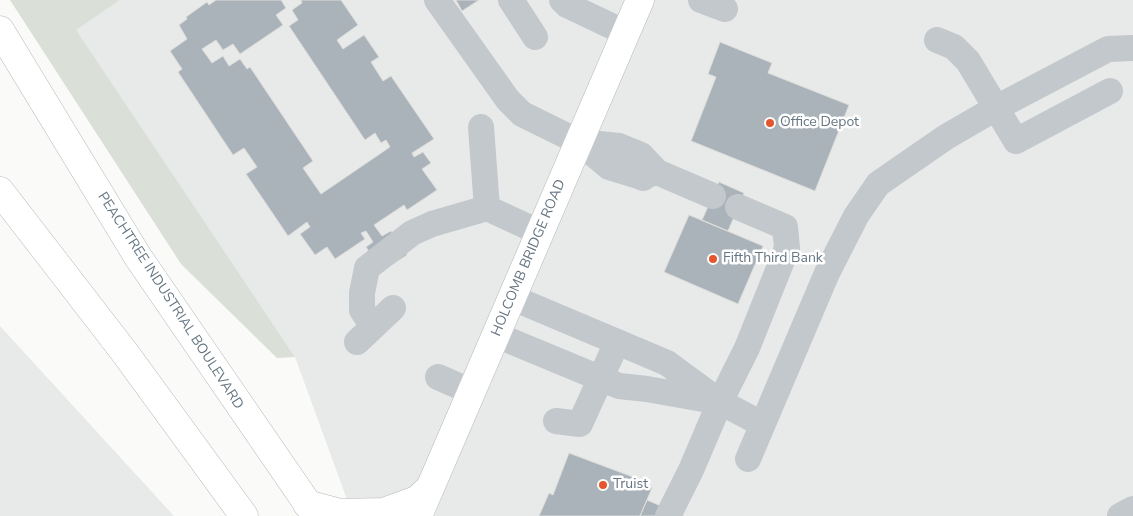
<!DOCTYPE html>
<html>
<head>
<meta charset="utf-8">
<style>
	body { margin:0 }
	canvas { display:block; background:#fafaf8 }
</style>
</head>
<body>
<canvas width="1133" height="516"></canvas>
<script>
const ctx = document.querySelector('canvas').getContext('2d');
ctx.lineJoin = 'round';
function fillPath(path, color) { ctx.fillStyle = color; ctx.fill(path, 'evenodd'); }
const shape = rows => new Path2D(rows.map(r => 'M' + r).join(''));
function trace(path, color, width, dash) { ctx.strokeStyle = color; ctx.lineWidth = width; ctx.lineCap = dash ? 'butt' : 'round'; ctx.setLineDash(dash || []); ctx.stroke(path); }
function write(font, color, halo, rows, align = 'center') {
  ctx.font = font + ' "Nunito Sans",sans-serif'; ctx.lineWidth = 5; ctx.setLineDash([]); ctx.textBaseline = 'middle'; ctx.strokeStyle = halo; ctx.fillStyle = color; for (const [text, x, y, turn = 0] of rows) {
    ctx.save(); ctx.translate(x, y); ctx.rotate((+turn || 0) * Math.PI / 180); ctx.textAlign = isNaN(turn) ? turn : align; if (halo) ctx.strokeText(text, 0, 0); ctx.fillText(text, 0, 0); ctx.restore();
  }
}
fillPath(shape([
	[120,0,1133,0,1133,516,353,516,295,357,75,30],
	[0,326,174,516,0,516]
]), '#e8e9e9');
fillPath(shape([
	[10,0,120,0,76,30,295,357,277,358,181,264]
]), '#dadfd7');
const building = shape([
	[216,0,281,0,286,8,276,15,283,25,240,54,233,44,223,50,216,40,202,49,212,63,223,56,229,66,240,59,247,69,250,67,313,161,303,168,321,194,390,147,386,140,381,143,375,133,365,140,289,26,298,20,292,10,302,3,301,0,341,0,358,25,337,40,343,49,364,35,379,57,371,62,383,81,391,76,434,139,412,153,414,157,423,152,431,163,422,169,437,190,407,210,404,205,374,225,382,236,391,231,407,255,382,271,366,247,373,242,366,231,361,233,365,239,335,259,327,247,315,255,300,234,310,227,307,222,288,236,246,174,257,167,244,148,233,155,178,72,182,69,170,51,187,39,179,25,187,19,186,17,207,2,209,5,216,0],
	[456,0,479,0,462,11,456,0],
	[720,42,772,63,768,73,849,105,815,191,691,141,716,77,708,74,720,42],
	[719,182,744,193,728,231,702,220,719,182],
	[689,215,763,246,738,304,664,272,689,215],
	[569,453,649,483,648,486,652,488,640,516,539,516,549,493,553,495,569,453],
	[647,500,684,516,640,516,647,500]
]);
fillPath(building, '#aab3b9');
trace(building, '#dcdcda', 1);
const major = shape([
	[418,516,640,0]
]);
const highway = shape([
	[0,30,138,257,316,516],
	[0,191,125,353,244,516],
	[307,504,340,513,384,512,417,500,430,488]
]);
trace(major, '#b5babe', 29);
trace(highway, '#b4b9bd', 29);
trace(shape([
	[437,0,508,100,522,114,579,142,609,167,642,177],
	[511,0,535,37],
	[562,0,567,5,626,33],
	[701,0,725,9],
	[937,40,954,47,968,61,1016,141,1110,91],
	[481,127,487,208,541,233],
	[579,142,619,146,641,155,657,172,642,177,643,178],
	[657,172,713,196],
	[513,298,667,363,720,402,762,424],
	[373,327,362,310,362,293,367,268,412,233,432,224,487,208],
	[496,335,619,386,647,389,714,401],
	[357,342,393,308],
	[438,377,472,392],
	[556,421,580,424,617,342],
	[748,459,827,273,856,216,878,184,946,137,996,108,1108,49,1133,48],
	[668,516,691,470,720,402,747,348,787,248,785,227,738,207],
	[1120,516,1133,509]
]), '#c3c8cc', 26);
trace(major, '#fff', 28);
trace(highway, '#fff', 28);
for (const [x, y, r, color] of [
	[770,123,5,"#e4572e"],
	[713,259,5,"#e4572e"],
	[603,485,5,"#e4572e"]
]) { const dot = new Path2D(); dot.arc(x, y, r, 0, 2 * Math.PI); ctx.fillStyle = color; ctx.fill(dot); trace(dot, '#fff', 2); }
write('14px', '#657683', '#fff', [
	["Office Depot",780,123],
	["Fifth Third Bank",723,259],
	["Truist",613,485]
], 'left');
write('14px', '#657683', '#fff', [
	["HOLCOMB BRIDGE ROAD",529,258,-67],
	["PEACHTREE INDUSTRIAL BOULEVARD",170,301,57]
]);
</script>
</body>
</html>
